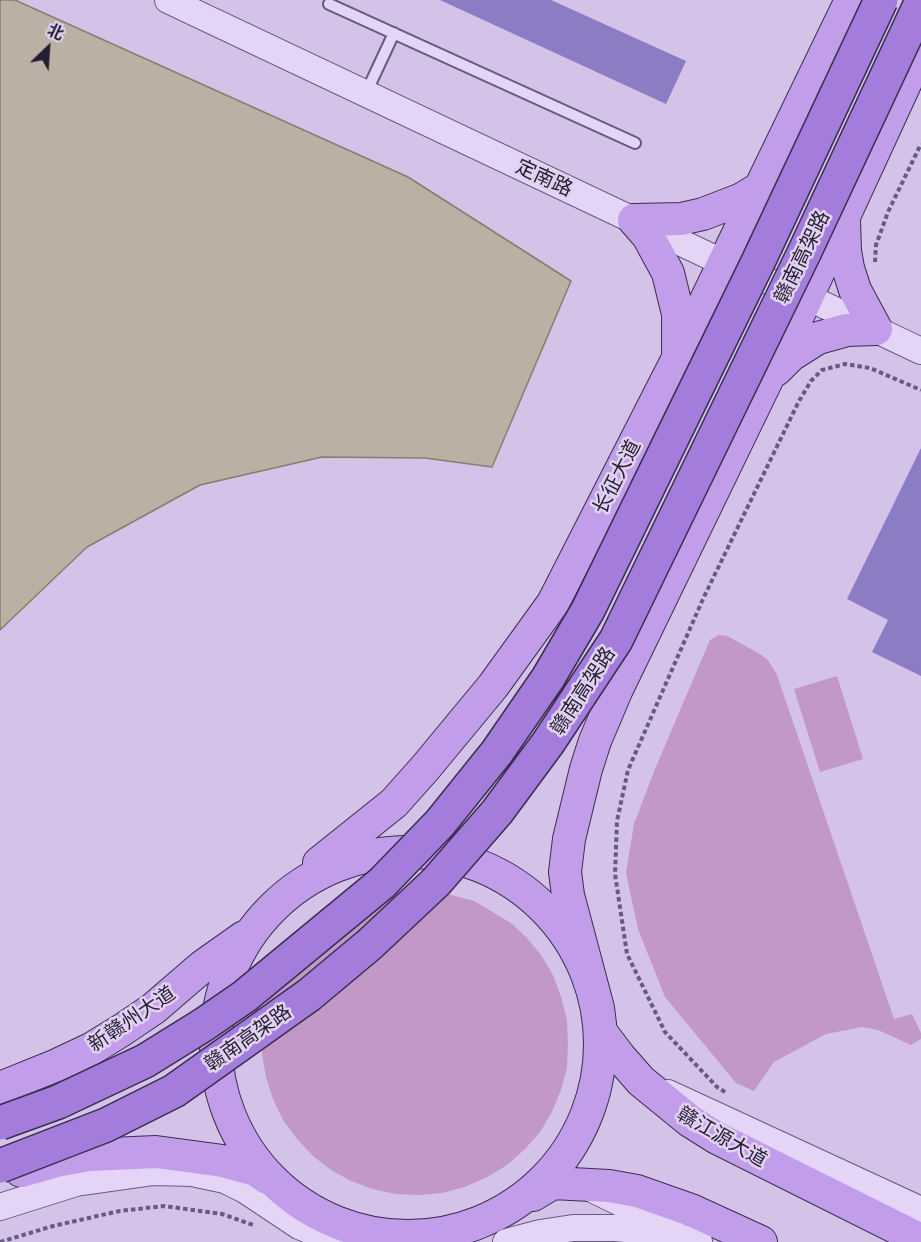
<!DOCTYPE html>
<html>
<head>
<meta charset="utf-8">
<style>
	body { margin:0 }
	#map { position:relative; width:921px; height:1242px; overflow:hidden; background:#d5c2e9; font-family:"Playfair Display","Noto Sans SC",serif }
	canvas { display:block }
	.north { position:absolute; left:18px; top:18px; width:60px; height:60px; -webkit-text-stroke:4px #e1d1f1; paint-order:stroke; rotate:25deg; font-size:16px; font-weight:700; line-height:24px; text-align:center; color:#241e32 }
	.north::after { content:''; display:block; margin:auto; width:21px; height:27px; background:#241e32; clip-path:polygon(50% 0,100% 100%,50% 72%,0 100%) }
</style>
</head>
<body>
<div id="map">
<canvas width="921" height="1242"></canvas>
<div class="north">北</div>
</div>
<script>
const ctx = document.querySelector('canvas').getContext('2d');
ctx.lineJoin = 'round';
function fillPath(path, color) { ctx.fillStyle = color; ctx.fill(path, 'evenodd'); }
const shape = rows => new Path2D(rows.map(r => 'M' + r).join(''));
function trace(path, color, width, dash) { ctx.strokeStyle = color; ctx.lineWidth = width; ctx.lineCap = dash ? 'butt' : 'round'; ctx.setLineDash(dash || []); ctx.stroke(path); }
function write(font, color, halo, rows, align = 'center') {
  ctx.font = font + ' "Playfair Display","Noto Sans SC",serif'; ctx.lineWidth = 5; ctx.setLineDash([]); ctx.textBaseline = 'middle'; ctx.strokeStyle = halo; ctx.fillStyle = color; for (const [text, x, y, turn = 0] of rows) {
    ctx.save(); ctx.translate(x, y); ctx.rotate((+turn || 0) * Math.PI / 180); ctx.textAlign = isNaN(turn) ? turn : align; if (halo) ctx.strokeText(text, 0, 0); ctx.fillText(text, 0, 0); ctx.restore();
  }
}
fillPath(shape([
	[719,635,727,636,760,654,768,660,777,675,894,1019,912,1014,921,1033,921,1039,911,1045,878,1030,862,1027,826,1034,774,1062,754,1091,736,1083,665,997,638,929,626,873,634,824,655,769,710,640],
	[837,676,863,759,820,772,794,689],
	[410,889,432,890,474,901,511,923,527,938,541,955,553,975,561,997,567,1020,568,1044,567,1067,561,1090,552,1112,540,1132,525,1149,507,1165,487,1177,465,1187,442,1193,419,1195,396,1194,373,1189,351,1181,331,1170,313,1156,297,1139,283,1120,273,1099,266,1077,262,1054,262,1031,265,1008,272,986,388,892]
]), '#c198c6');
const water = shape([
	[0,0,15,0,408,177,571,281,492,467,425,458,322,457,200,485,87,547,0,630,0,0]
]);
fillPath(water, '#bcb0a4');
trace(water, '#897c6c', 1.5);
fillPath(shape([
	[440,0,551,0,686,61,666,104],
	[921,448,921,676,872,652,888,620,847,599]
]), '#8b7cc3');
const service = shape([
	[329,4,635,143],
	[366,93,394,33]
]);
const minor = shape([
	[441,1234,446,1242]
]);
const tertiary = shape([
	[168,0,724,263,807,297,921,351],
	[668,1093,921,1210],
	[594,1190,672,1228],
	[0,1207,76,1183,154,1172,192,1173,225,1180,245,1190,299,1226,336,1242],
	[506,1242,540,1233,573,1228,616,1228,653,1232,699,1241]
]);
const primary = shape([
	[921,49,807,297,617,689,595,741,586,769,569,839,565,872,568,895,598,1008,601,1032,620,1057,641,1081,690,1121,717,1138,921,1240],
	[634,220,648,236,668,273,678,314,678,352],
	[634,220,681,219,703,214,742,199,760,188],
	[844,220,845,251,848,268,855,290,876,329],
	[776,370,791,355,818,338,847,330,876,329],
	'216 1044a192 192 0 1 1 384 0a192 192 0 1 1-384 0Z',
	[319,863,394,803,426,767,493,686,553,603,678,358,851,0],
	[0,1088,57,1065,91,1049,122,1030,153,1009,203,966,244,937],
	[21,1171,56,1161,89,1155,156,1152,223,1161,256,1170,267,1178],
	[533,1195,553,1183,609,1186,637,1191,691,1210,761,1242]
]);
trace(service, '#685b81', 14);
trace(minor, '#685b81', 22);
trace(tertiary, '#685b81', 28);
trace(primary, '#382f4f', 34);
trace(shape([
	[875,262,876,245,888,212,921,144],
	[725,1092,717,1087,665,1032,627,954,615,874,617,821,628,770,703,599,799,401,811,381,822,370,845,364,870,368,921,390],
	[0,1242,53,1226,120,1211,164,1206,222,1214,253,1225]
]), '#685b81', 4, [4.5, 3]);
trace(service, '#e4d4f5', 10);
trace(minor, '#e4d4f5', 20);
trace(tertiary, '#e4d4f5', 26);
trace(primary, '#c29de9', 32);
const trunkBridge = shape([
	[0,1123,58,1102,145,1061,203,1025,245,996,382,883,440,823,497,752,548,678,588,610,758,262,881,0],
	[0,1166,106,1125,174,1091,243,1042,309,995,370,944,436,882,497,812,548,743,616,640,805,251,921,3]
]);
trace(trunkBridge, '#382f4f', 36, []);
trace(trunkBridge, '#a37cdc', 33);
write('20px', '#241e32', '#e1d1f1', [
	["定南路",544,178,25],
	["赣南高架路",802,257,-64],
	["长征大道",617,477,-63],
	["赣南高架路",583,691,-57],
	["新赣州大道",132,1019,-34],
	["赣南高架路",248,1038,-35],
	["赣江源大道",722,1137,30]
]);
</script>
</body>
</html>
